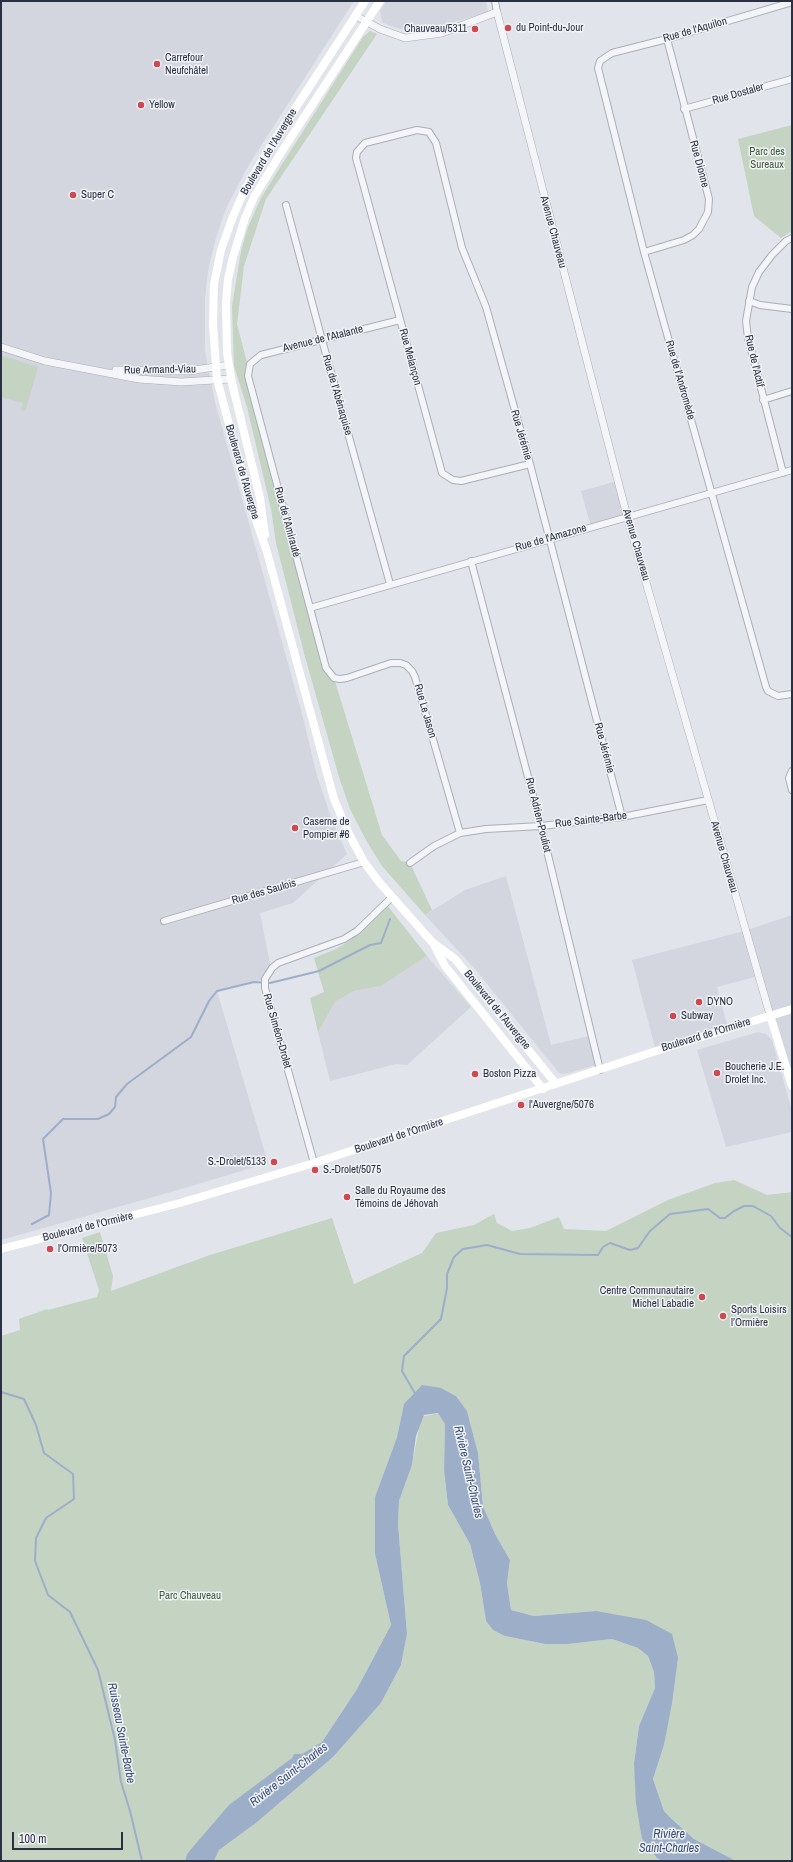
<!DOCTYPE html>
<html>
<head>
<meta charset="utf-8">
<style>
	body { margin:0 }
	#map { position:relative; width:793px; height:1862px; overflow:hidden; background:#e1e4ea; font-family:"Archivo Narrow",sans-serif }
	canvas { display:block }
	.frame { position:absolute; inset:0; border:2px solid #2a3041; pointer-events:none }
	.scale { position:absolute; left:12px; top:1832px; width:111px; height:18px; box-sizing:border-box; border:2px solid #2a3041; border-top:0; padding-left:5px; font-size:12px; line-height:14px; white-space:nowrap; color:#2a3041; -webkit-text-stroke:3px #f1f3f7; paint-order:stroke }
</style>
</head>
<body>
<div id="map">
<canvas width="793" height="1862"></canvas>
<div class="frame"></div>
<div class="scale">100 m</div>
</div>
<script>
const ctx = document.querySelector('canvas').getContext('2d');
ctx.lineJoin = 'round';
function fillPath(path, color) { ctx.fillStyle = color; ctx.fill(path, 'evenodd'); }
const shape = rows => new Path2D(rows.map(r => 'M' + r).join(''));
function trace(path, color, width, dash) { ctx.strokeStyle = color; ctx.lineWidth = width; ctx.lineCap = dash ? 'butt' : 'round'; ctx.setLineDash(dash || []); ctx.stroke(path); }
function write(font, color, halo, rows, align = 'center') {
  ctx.font = font + ' "Archivo Narrow",sans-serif'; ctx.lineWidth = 3; ctx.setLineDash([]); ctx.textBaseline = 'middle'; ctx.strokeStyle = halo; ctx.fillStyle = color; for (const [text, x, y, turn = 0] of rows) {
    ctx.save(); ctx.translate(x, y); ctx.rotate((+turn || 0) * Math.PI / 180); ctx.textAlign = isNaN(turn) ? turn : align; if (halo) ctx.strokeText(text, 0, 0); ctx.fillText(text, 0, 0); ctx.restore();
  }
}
fillPath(shape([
	[1,1,354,1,250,163,226,208,215,241,208,271,205,299,205,351,215,402,301,710,317,776,332,820,347,854,293,903,260,913,270,964,265,979,217,991,268,1163,171,1192,1,1240],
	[386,1,486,1,488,12,434,28,412,31,396,28,382,22,380,11],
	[618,481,627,516,591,527,581,491],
	[506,876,551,1045,589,1036,596,1065,565,1074,559,1073,475,969,425,915,465,890],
	[792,915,792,1086,758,976,717,987,728,1028,656,1051,632,960,744,931],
	[427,956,471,1007,407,1065,396,1064,330,1081,318,1032,335,1002,354,991,381,986],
	[758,1032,766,1034,772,1040,792,1111,792,1132,726,1147,697,1050]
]), '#d3d6de');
fillPath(shape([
	[370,31,377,34,266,199,244,266,237,324,326,668,334,678,382,835,401,861,410,863,432,910,425,915,382,866,366,840,350,809,339,777,304,653,276,543,271,509,247,407,234,366,232,306,241,251,248,227,261,198,279,169,363,37],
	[792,125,792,231,781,238,754,216,738,139],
	[1,355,38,367,26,409,24,411,21,410,23,403,1,397],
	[387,905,427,956,381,986,354,991,335,1002,318,1032,310,998,324,992,314,958,336,949,349,941,363,929],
	[734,1180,767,1195,792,1192,792,1861,736,1861,694,1839,664,1811,653,1779,664,1745,678,1658,596,1611,534,1616,511,1610,507,1583,510,1560,495,1534,483,1506,478,1453,467,1411,456,1396,441,1388,404,1404,397,1437,375,1497,375,1554,391,1625,357,1689,322,1742,302,1754,294,1754,292,1758,187,1854,185,1861,1,1861,1,1336,20,1330,19,1319,47,1309,48,1310,97,1297,99,1290,82,1238,100,1232,113,1276,111,1291,210,1255,332,1218,354,1284,422,1253,436,1233,474,1225,494,1214,497,1223,512,1231,530,1228,559,1217,564,1229,606,1231,668,1200,715,1183],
	[439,1413,445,1424,444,1470,448,1505,470,1544,480,1583,486,1621,493,1630,505,1636,545,1644,568,1644,612,1639,638,1648,648,1656,654,1672,655,1688,639,1726,634,1763,642,1839,657,1858,662,1861,214,1861,219,1850,256,1823,333,1757,381,1703,401,1665,407,1634,398,1524,399,1501,412,1465,421,1417]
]), '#c5d3c2');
fillPath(shape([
	[422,1385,441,1388,456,1396,467,1411,478,1453,483,1506,495,1534,510,1560,507,1583,511,1610,534,1616,596,1611,646,1620,672,1634,678,1658,672,1703,664,1745,653,1779,664,1811,673,1820,694,1839,736,1861,662,1861,657,1858,642,1839,636,1804,634,1763,639,1726,655,1688,654,1672,648,1656,638,1648,612,1639,568,1644,545,1644,505,1636,493,1630,486,1621,480,1583,470,1544,448,1505,444,1470,445,1424,438,1413,424,1415,416,1436,412,1465,399,1501,398,1524,407,1634,401,1665,381,1703,333,1757,256,1823,219,1850,214,1861,185,1861,187,1854,229,1805,292,1758,294,1754,302,1754,322,1742,357,1689,391,1625,375,1554,375,1497,397,1437,404,1404]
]), '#9daec9');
trace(shape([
	[32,1224,49,1215,51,1193,43,1139,63,1119,98,1119,109,1114,115,1107,116,1097,127,1084,191,1037,209,1001,217,991,254,982,270,983,319,971,370,945,381,943,390,919],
	[1,1392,24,1399,36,1425,44,1453,73,1474,74,1499,46,1518,36,1538,35,1561,48,1595,70,1612,98,1670,115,1740,121,1782,130,1811,142,1861],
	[416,1395,402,1371,404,1356,441,1319,447,1288,447,1274,454,1257,463,1249,487,1245,520,1254,598,1255,603,1247,610,1243,630,1250,638,1248,650,1231,670,1214,708,1209,720,1218,725,1218,734,1211,744,1206,753,1206,771,1216,780,1228,792,1237]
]), '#9daec9', 2);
const minor = shape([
	[495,1,497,12],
	[792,2,667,39,612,53,600,61,598,68,644,252,766,687,768,691,778,696,792,694],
	[684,109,792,79],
	[286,205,322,340,390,584],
	[644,252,684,240,693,235,699,229,708,212,709,199,667,39],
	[749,301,760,305,792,309],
	[400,320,261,355,250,364,248,376,326,668,334,678,340,679,347,678,391,663,400,663,406,665,412,671,415,677,460,833],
	[763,400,792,391],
	[530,464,461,481,453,480,442,473,356,158,357,152,365,143,417,130,429,132,436,143,462,248,486,307,530,464,622,817],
	[783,473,748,338,746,321,752,287,759,272,772,255,786,241,792,238],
	[471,561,541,826,600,1070],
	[310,608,792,470],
	[792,771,789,778,792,790],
	[410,863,434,846,460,833,486,829,541,826,622,817,708,800],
	[164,921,364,862],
	[314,1163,265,988,265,979,272,968,278,963,344,939,357,931,392,897]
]);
const tertiary = shape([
	[356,16,380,29,405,38,442,33,497,12,627,516,770,1015],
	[1,347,45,361,139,379,181,382,231,379],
	[116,370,187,371,229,365]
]);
trace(minor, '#aaaeb7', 8);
trace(tertiary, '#aaaeb7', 8);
trace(minor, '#f4f5f8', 6);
trace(tertiary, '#f4f5f8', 7);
trace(shape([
	[365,1,269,149,244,191,232,219,221,250,214,284,213,325,217,379,249,500,267,552,334,799,349,834,364,862,379,882,432,942,455,959,556,1084],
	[265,535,260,498,232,383,227,353,226,302,228,279,233,257,245,218,254,197,282,151,380,1],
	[434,945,445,966,543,1089],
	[770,1015,792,1086],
	[1,1249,180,1203,314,1163,656,1051,792,1009]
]), '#fff', 8);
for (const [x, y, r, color] of [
	[508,28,4,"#cc4950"],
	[475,29,4,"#cc4950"],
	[157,64,4,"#cc4950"],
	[141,105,4,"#cc4950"],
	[73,195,4,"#cc4950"],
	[295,828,4,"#cc4950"],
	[699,1002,4,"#cc4950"],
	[673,1016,4,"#cc4950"],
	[717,1073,4,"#cc4950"],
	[475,1074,4,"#cc4950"],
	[521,1105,4,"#cc4950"],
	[274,1162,4,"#cc4950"],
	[315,1170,4,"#cc4950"],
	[347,1197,4,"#cc4950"],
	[50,1249,4,"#cc4950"],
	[702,1297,4,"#cc4950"],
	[723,1316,4,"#cc4950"]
]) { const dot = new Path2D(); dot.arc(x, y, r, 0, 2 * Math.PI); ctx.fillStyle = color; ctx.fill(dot); trace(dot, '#f1f3f7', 1.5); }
write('11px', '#2a3041', '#f1f3f7', [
	["du Point-du-Jour",516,28],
	["Chauveau/5311",467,29,"right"],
	["Carrefour",165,58],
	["Neufchâtel",165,71],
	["Yellow",149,105],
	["Super C",81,195],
	["Caserne de",303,822],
	["Pompier #6",303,835],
	["DYNO",707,1002],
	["Subway",681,1016],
	["Boucherie J.E.",725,1067],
	["Drolet Inc.",725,1080],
	["Boston Pizza",483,1074],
	["l'Auvergne/5076",529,1105],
	["S.-Drolet/5133",266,1162,"right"],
	["S.-Drolet/5075",323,1170],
	["Salle du Royaume des",355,1191],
	["Témoins de Jéhovah",355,1204],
	["l'Ormière/5073",58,1249],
	["Centre Communautaire",694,1291,"right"],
	["Michel Labadie",694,1304,"right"],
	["Sports Loisirs",731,1310],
	["l’Ormière",731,1323]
], 'left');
write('11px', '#2a3041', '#f1f3f7', [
	["Rue de l'Aquilon",695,30,-16],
	["Rue Dostaler",738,94,-16],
	["Boulevard de l'Auvergne",269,152,-59],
	["Rue Dionne",699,164,75],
	["Avenue Chauveau",553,232,75],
	["Avenue de l'Atalante",323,339,-14],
	["Rue Melançon",410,357,75],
	["Rue de l'Actif",754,361,77],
	["Rue Armand-Viau",160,370,-1],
	["Rue de l'Andromède",680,380,74],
	["Rue de l'Abénaquise",337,395,74],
	["Rue Jérémie",521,435,74],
	["Boulevard de l'Auvergne",242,472,74],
	["Rue de l'Amirauté",287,522,75],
	["Rue de l'Amazone",551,538,-16],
	["Avenue Chauveau",636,545,74],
	["Rue Le Jason",425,711,74],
	["Rue Jérémie",604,748,75],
	["Rue Adrien-Pouliot",538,815,76],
	["Rue Sainte-Barbe",591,820,-7],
	["Avenue Chauveau",724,857,74],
	["Rue des Saulois",264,892,-16],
	["Boulevard de l'Auvergne",497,1010,51],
	["Rue Siméon-Drolet",277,1031,74],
	["Boulevard de l'Ormière",706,1035,-17],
	["Boulevard de l'Ormière",399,1136,-18],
	["Boulevard de l'Ormière",88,1227,-14]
]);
write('11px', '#3b5d37', '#f1f3f7', [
	["Parc des",767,152],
	["Sureaux",767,165],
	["Parc Chauveau",190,1596]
]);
write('italic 12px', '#344b74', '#f1f3f7', [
	["Rivière Saint-Charles",468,1472,77],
	["Ruisseau Sainte-Barbe",121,1733,79],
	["Rivière Saint-Charles",289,1775,-38],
	["Rivière",669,1835],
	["Saint-Charles",669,1849]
]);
</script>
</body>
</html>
